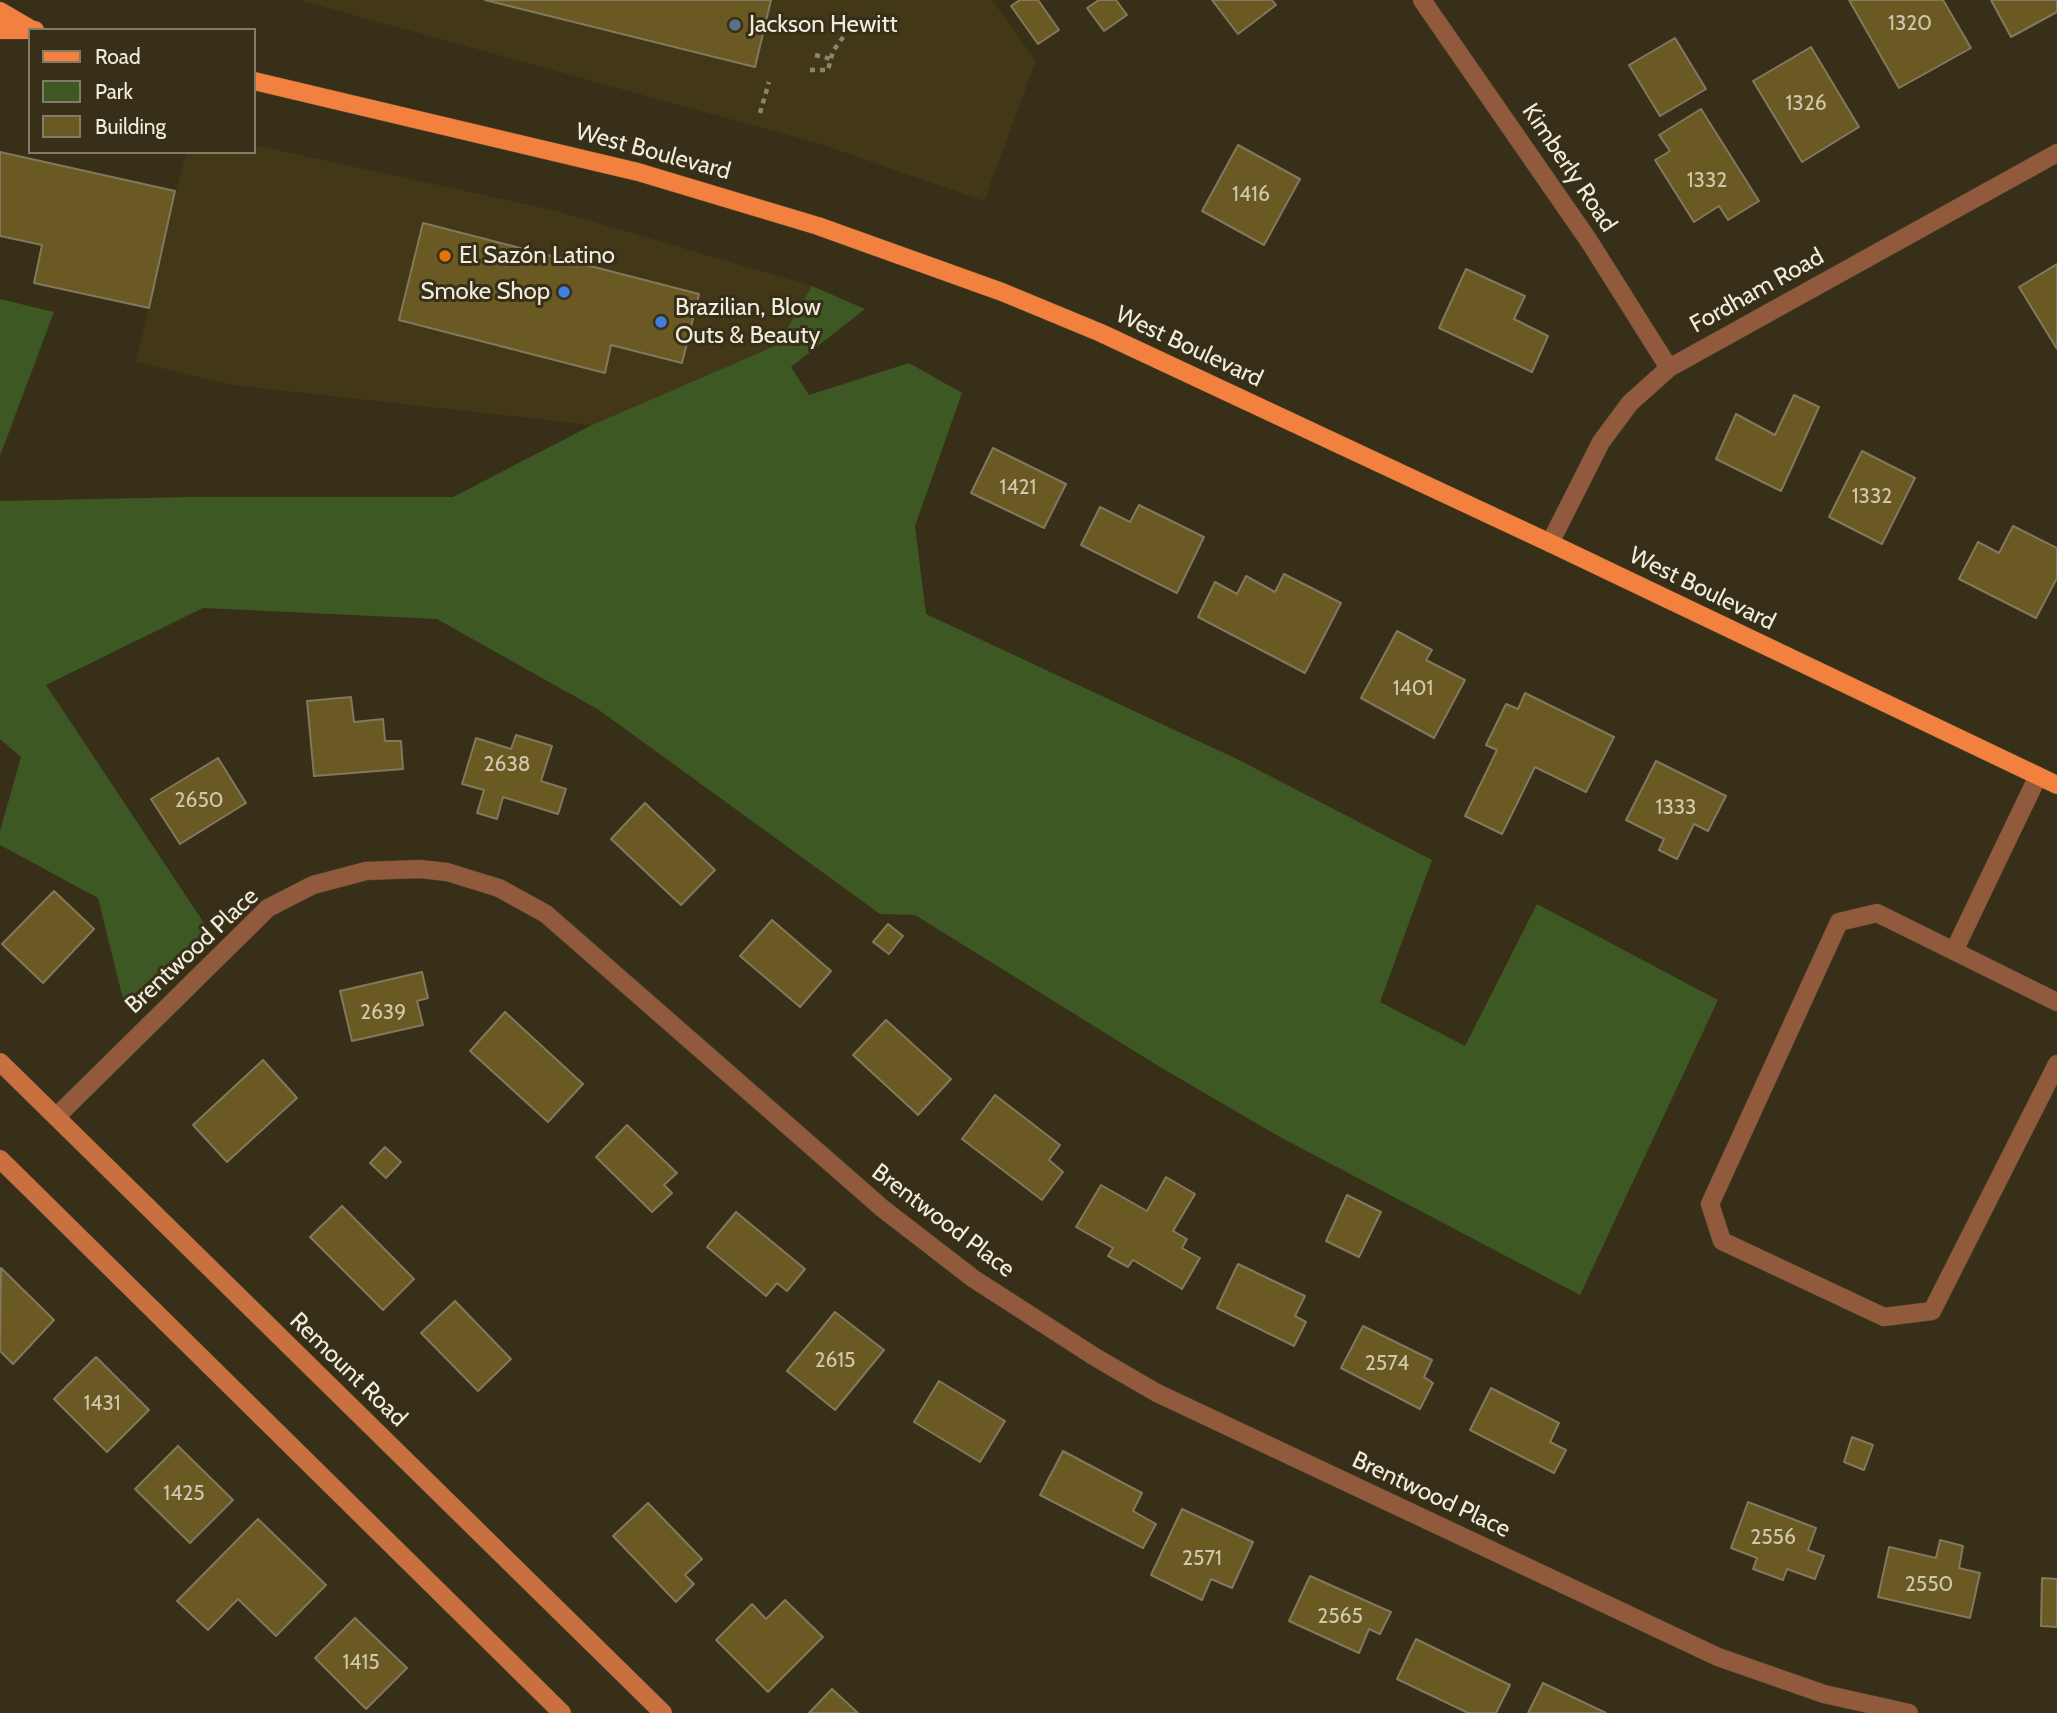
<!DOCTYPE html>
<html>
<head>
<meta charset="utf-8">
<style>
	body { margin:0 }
	#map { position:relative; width:2057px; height:1713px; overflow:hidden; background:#372f17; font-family:Cabin,sans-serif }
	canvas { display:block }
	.legend { position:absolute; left:28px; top:28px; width:228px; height:126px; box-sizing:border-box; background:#372f17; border:2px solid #817b67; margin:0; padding:9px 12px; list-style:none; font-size:21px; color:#f1edde }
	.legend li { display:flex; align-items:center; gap:14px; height:35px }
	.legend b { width:35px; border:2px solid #817b67 }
</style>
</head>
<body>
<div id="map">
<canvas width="2057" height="1713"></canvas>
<ul class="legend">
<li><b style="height:9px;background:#f2803e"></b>Road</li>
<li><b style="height:19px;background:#3e5823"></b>Park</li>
<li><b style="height:19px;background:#6a5922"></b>Building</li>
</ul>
</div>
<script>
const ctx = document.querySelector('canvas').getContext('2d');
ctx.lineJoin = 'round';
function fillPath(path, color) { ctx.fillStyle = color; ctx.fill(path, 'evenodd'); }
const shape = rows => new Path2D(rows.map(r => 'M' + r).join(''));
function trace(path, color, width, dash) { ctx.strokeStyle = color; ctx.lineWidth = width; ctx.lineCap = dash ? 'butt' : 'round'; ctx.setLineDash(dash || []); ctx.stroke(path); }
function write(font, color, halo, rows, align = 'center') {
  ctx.font = font + ' Cabin,sans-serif'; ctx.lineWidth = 6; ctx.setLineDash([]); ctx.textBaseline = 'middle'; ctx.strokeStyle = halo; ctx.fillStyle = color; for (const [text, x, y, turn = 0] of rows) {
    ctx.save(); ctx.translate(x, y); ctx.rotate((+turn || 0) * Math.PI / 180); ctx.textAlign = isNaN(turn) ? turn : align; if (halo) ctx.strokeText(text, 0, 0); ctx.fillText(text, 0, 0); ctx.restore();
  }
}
fillPath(shape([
	[299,0,992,0,1036,61,984,201,820,144],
	[254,145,557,211,812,286,777,345,592,425,232,385,136,362,186,152,254,152]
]), '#423818');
fillPath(shape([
	[812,286,865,309,791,367,809,395,909,363,962,393,915,526,926,614,1239,760,1432,860,1380,1002,1465,1046,1537,904,1718,1000,1580,1295,1278,1136,1160,1067,915,915,880,914,599,710,437,619,203,608,46,685,208,929,124,1003,98,898,0,845,0,831,21,757,0,739,0,501,192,497,453,497,592,425,777,345],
	[0,299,54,312,0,456]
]), '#3e5823');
const building = shape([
	[485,0,771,0,755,67,485,0],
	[1020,0,1038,0,1059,30,1038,44,1011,6,1020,0],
	[1099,0,1116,0,1127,15,1104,31,1087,8,1099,0],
	[1212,0,1272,0,1276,5,1238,34,1212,0],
	[1849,0,1943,0,1971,48,1899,88,1849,0],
	[1991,0,2057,0,2057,12,2011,37,1991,0],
	[1675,38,1706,89,1660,116,1629,65,1675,38],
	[1811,47,1859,127,1802,162,1753,81,1811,47],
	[1701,109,1759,201,1728,220,1719,206,1694,222,1655,160,1670,151,1659,135,1701,109],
	[1238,145,1300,179,1264,245,1202,211,1238,145],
	[0,152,175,191,149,308,34,283,42,245,0,236,0,152],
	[423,223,699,294,682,363,611,345,605,373,399,320,423,223],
	[2057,264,2057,349,2019,287,2057,264],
	[1466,269,1525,296,1514,319,1548,336,1532,372,1439,328,1466,269],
	[1794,395,1819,407,1781,491,1716,459,1736,414,1775,435,1794,395],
	[993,448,1066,484,1044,528,971,493,993,448],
	[1862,451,1915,478,1882,544,1829,517,1862,451],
	[1139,505,1204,537,1177,593,1081,545,1100,507,1130,522,1139,505],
	[2013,526,2057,548,2057,578,2036,618,1959,579,1978,542,1999,553,2013,526],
	[1284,574,1341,603,1305,673,1198,617,1215,582,1237,594,1246,576,1275,592,1284,574],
	[1397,631,1432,650,1426,660,1465,680,1434,738,1361,698,1397,631],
	[1525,693,1614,737,1586,792,1535,767,1502,834,1465,816,1497,750,1486,745,1506,704,1518,709,1525,693],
	[351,697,354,722,383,719,385,741,401,741,403,769,314,776,307,701,351,697],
	[516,735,552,746,541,781,566,789,558,814,503,797,497,819,477,813,484,790,462,784,476,738,511,749,516,735],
	[218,758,246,803,180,844,151,799,218,758],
	[1656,761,1726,796,1708,831,1694,824,1677,859,1659,850,1664,839,1626,820,1656,761],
	[645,803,715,870,681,905,611,839,645,803],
	[54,891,94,929,43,983,2,944,54,891],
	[772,920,831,971,800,1007,740,956,772,920],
	[888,924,903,936,889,954,873,942,888,924],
	[422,972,428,998,417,1001,423,1025,352,1041,340,991,422,972],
	[505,1012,583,1084,548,1122,470,1051,505,1012],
	[886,1020,951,1079,918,1115,853,1055,886,1020],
	[263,1060,297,1098,227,1162,193,1125,263,1060],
	[995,1095,1060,1145,1049,1160,1063,1172,1042,1200,962,1139,995,1095],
	[627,1125,677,1173,664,1185,672,1193,652,1212,596,1157,627,1125],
	[385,1147,401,1162,386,1178,370,1163,385,1147],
	[1166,1177,1195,1194,1173,1231,1187,1239,1182,1248,1200,1258,1182,1289,1133,1260,1128,1267,1108,1256,1113,1248,1076,1227,1101,1185,1147,1211,1166,1177],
	[1347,1195,1381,1212,1359,1257,1326,1241,1347,1195],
	[342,1206,414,1279,383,1310,310,1237,342,1206],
	[736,1212,805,1269,787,1291,777,1283,766,1296,707,1247,736,1212],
	[1238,1264,1305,1296,1295,1316,1306,1322,1294,1346,1217,1308,1238,1264],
	[1,1268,54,1320,13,1364,0,1351,1,1268],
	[455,1301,511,1359,478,1391,421,1333,455,1301],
	[835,1312,884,1350,835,1410,787,1371,835,1312],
	[1363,1326,1432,1360,1424,1377,1433,1383,1420,1409,1341,1368,1363,1326],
	[96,1357,149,1410,107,1452,54,1399,96,1357],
	[939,1381,1005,1421,980,1462,914,1422,939,1381],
	[1491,1388,1559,1423,1550,1442,1566,1450,1554,1473,1470,1430,1491,1388],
	[1852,1437,1873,1445,1864,1470,1844,1462,1852,1437],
	[178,1446,233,1500,190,1543,135,1489,178,1446],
	[1063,1451,1142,1493,1133,1511,1156,1524,1143,1548,1040,1495,1063,1451],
	[1748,1502,1816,1528,1808,1550,1824,1556,1815,1579,1787,1569,1783,1580,1753,1569,1757,1558,1731,1548,1748,1502],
	[648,1503,702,1559,685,1575,694,1584,676,1602,613,1536,648,1503],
	[1182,1509,1253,1542,1232,1588,1211,1579,1202,1600,1151,1575,1182,1509],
	[258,1519,326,1585,276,1636,238,1599,208,1630,177,1601,258,1519],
	[1940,1540,1963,1546,1959,1568,1980,1573,1970,1618,1878,1597,1889,1547,1936,1558,1940,1540],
	[1310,1576,1391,1612,1380,1634,1369,1629,1359,1653,1289,1621,1310,1576],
	[2042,1578,2057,1579,2057,1627,2041,1626,2042,1578],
	[785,1600,823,1637,768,1692,716,1640,752,1604,766,1619,785,1600],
	[355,1618,407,1668,366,1709,315,1658,355,1618],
	[1416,1639,1510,1685,1496,1713,1468,1713,1397,1679,1416,1639],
	[1543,1683,1606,1713,1528,1713,1543,1683],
	[832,1689,858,1713,809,1713,832,1689]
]);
fillPath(building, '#6a5922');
trace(building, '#81795e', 2);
const lane = shape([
	[1954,951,2038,776],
	[2057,1002,1877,913,1839,922,1710,1204,1722,1241,1884,1317,1932,1311,2057,1064]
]);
const street = shape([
	[1422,0,1589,241,1669,368],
	[1550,543,1601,442,1630,403,1669,368,2057,153],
	[56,1117,268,908,313,885,366,871,420,869,447,872,499,888,546,914,882,1208,974,1279,1095,1357,1157,1393,1718,1657,1824,1694,1909,1713]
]);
const secondary = shape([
	[0,1062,663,1713],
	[0,1159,562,1713]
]);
const primary = shape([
	[0,11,29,28],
	[0,30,35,30],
	[254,81,638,172,818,226,1002,292,1101,333,1163,362,1550,543,2057,785]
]);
trace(lane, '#514a33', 19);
trace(street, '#514a33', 19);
trace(secondary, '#514a33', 19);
trace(primary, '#514a33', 19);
trace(shape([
	[815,55,831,59],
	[810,70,828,70,833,51,844,36],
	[760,113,769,82]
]), '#8b8471', 4.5, [5, 5]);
trace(lane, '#925a3d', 18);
trace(street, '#925a3d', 18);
trace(secondary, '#c8703f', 18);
trace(primary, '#f2803e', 18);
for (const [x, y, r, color] of [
	[735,25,7,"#5c6f8a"],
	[445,256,7,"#e8710a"],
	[564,292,7,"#3f7fe0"],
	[661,322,7,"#3f7fe0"]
]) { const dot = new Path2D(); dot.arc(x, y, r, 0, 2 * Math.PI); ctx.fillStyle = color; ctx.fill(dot); trace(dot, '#372f17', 2.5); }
write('21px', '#cfc8af', null, [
	["1320",1910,24],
	["1326",1806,104],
	["1332",1707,181],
	["1416",1251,195],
	["1421",1018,488],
	["1332",1872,497],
	["1401",1413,689],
	["2638",507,765],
	["2650",199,801],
	["1333",1676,808],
	["2639",383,1013],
	["2615",835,1361],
	["2574",1387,1364],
	["1431",102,1404],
	["1425",184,1494],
	["2556",1773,1538],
	["2571",1202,1559],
	["2550",1929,1585],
	["2565",1340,1617],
	["1415",361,1663]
]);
write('24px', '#f1edde', '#372f17', [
	["Jackson Hewitt",749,25],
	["El Sazón Latino",459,256],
	["Smoke Shop",550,292,"right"],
	["Brazilian, Blow",675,308],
	["Outs & Beauty",675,336]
], 'left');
write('24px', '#f1edde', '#372f17', [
	["West Boulevard",653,152,15],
	["Kimberly Road",1569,168,56],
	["Fordham Road",1757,291,-29],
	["West Boulevard",1189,347,25],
	["West Boulevard",1702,589,26],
	["Brentwood Place",192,951,-43],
	["Brentwood Place",943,1221,37],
	["Remount Road",348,1370,44],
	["Brentwood Place",1431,1495,25]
]);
</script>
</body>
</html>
